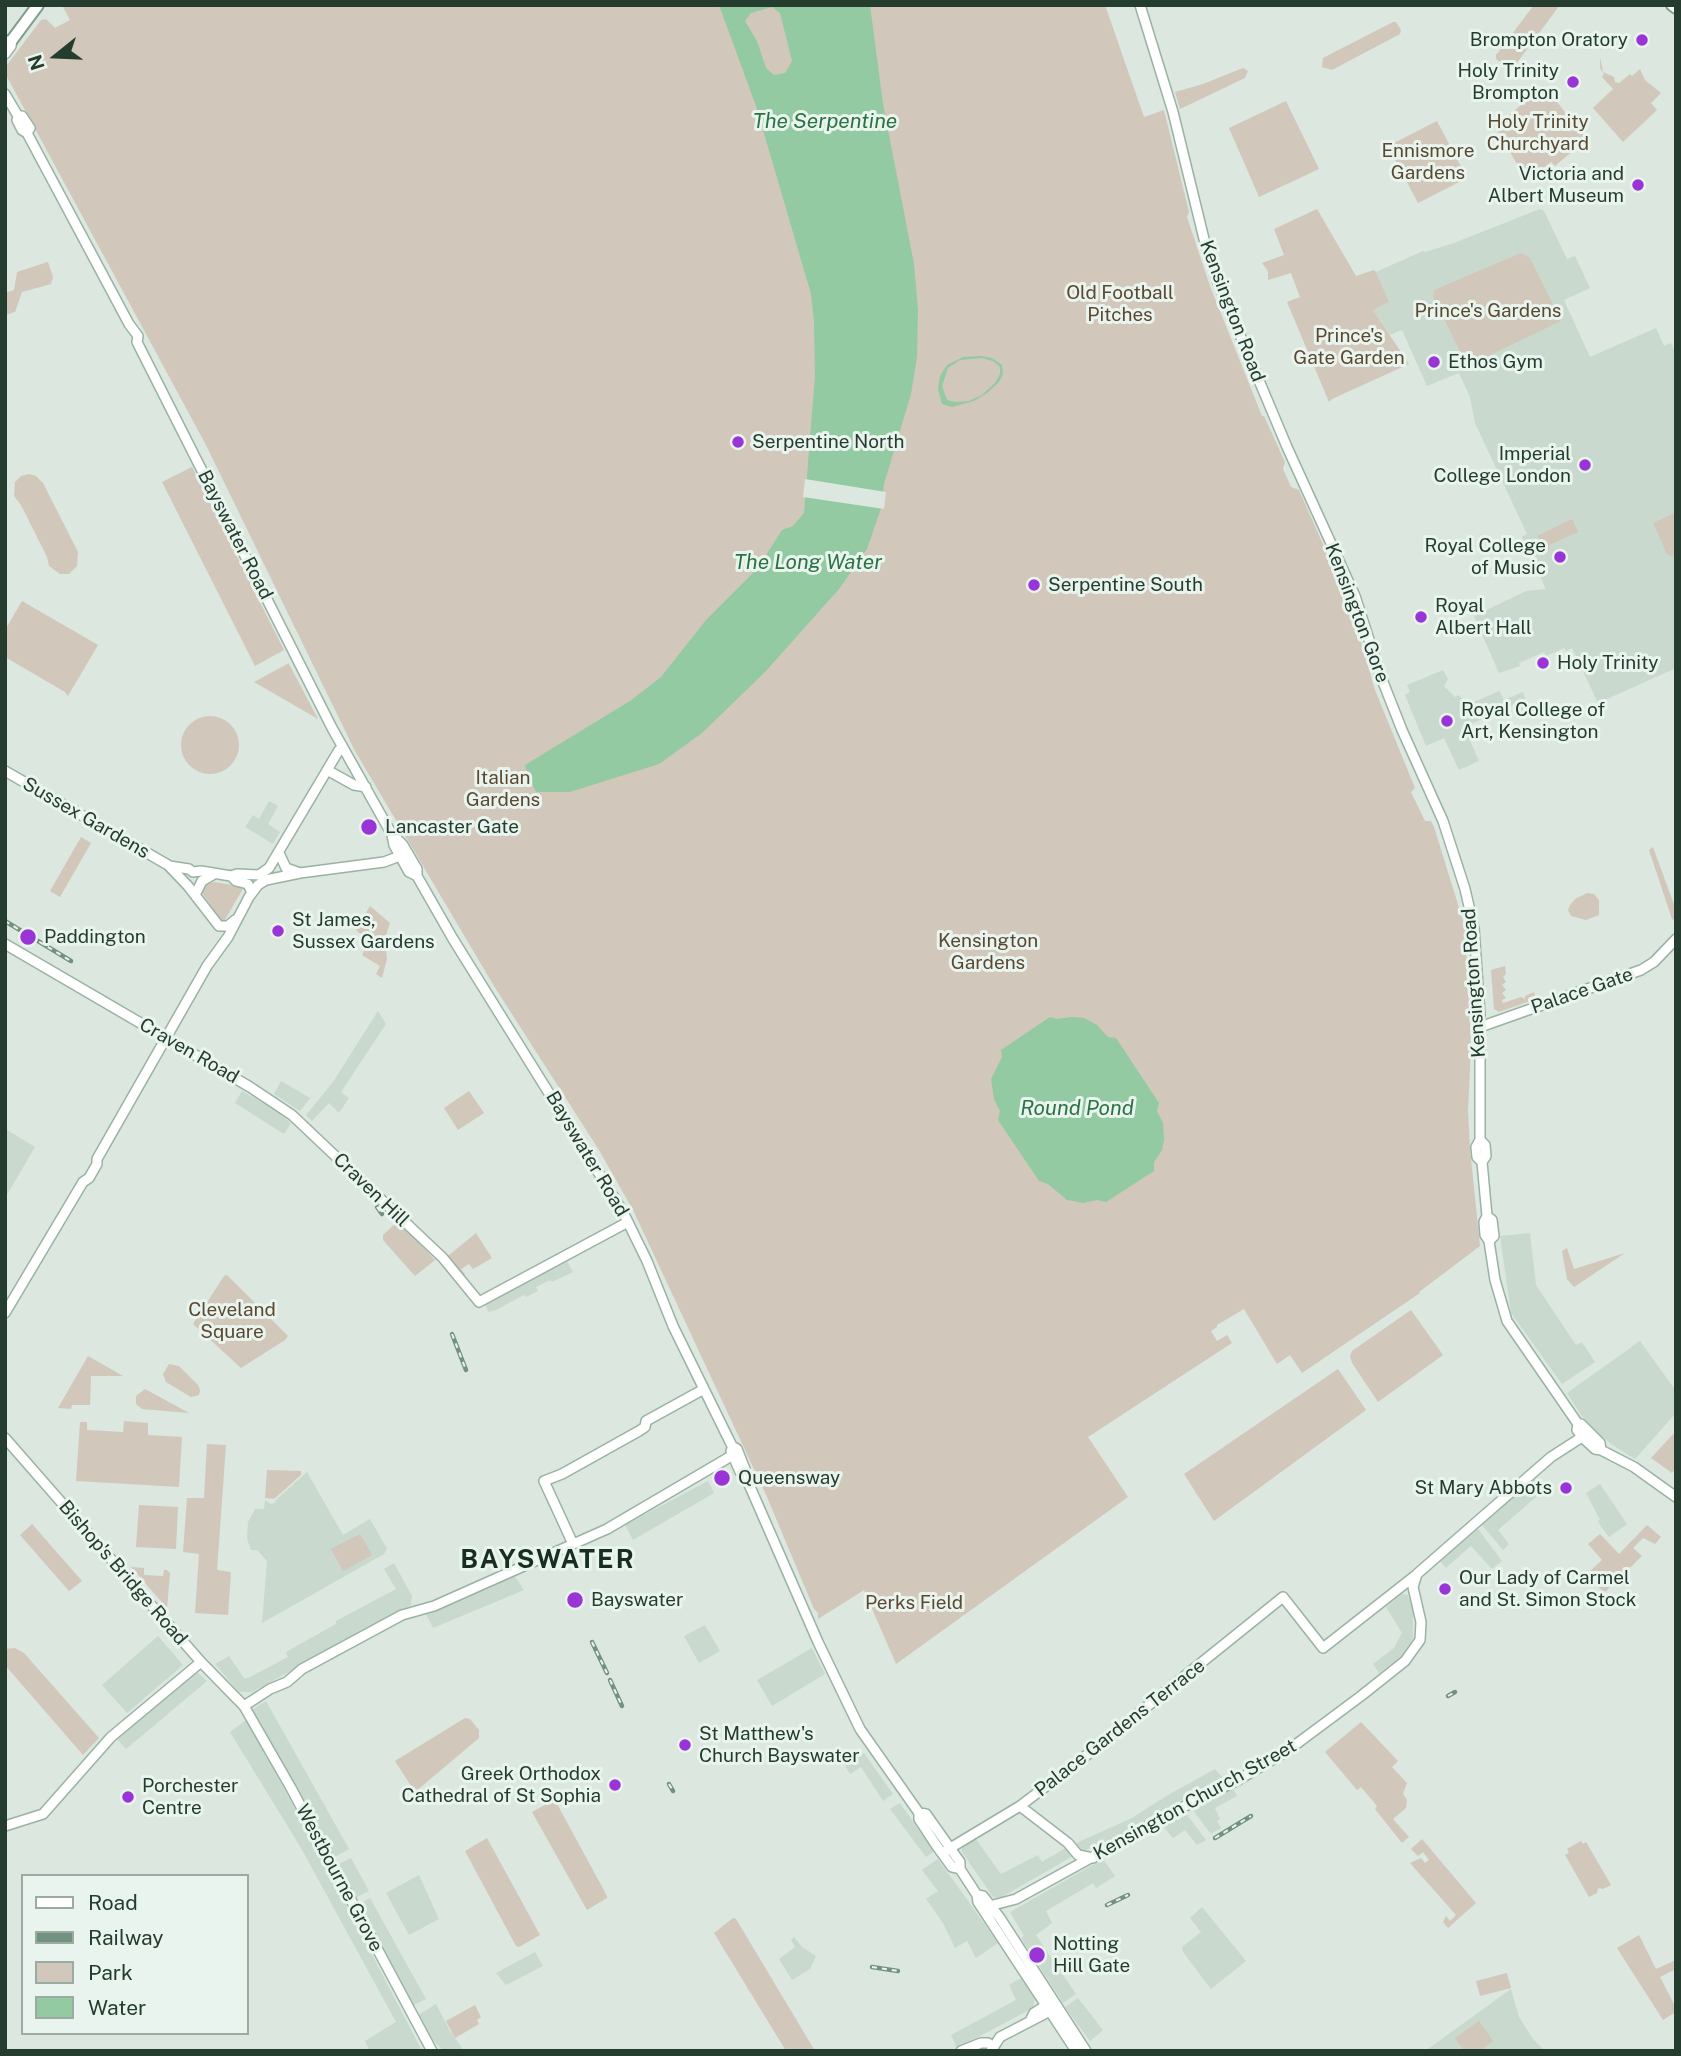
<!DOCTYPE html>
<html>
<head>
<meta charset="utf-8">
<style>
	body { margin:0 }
	#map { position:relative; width:1681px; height:2056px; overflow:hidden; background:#dbe7df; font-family:"Public Sans",sans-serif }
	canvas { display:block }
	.frame { position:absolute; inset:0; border:7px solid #243d2e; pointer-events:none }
	.legend { position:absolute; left:21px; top:1874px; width:228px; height:161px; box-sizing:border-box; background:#eaf4ee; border:2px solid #9baba1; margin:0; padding:9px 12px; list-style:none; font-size:21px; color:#243d2e }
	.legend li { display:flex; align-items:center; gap:14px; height:35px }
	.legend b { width:35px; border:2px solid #9baba1 }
	.north { position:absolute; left:21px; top:21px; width:70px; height:70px; -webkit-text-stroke:5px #eaf4ee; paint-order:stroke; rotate:252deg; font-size:19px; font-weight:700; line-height:28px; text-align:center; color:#243d2e }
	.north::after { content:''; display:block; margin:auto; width:24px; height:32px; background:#243d2e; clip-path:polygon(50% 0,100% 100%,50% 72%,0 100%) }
</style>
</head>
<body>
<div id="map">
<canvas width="1681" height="2056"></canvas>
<div class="frame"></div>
<ul class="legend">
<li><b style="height:9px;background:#fff"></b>Road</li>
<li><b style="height:9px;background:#73917f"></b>Railway</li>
<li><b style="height:19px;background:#d1c7bb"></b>Park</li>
<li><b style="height:19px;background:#93caa2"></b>Water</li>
</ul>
<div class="north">N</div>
</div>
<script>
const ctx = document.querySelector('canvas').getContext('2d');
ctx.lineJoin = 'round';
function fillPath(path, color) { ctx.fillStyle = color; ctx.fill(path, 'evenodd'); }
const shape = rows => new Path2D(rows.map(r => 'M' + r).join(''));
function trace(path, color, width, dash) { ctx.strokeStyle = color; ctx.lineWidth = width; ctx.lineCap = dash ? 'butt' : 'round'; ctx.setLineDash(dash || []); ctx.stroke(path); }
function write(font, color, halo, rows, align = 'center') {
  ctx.font = font + ' "Public Sans",sans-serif'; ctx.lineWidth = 6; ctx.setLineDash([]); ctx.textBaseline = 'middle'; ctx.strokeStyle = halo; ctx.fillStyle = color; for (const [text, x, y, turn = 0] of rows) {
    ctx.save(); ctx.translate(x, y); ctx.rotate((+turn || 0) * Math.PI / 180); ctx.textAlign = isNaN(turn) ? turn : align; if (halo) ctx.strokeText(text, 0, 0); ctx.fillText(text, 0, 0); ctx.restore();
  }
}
fillPath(shape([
	[1540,209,1544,211,1567,259,1575,256,1590,288,1564,300,1590,357,1656,328,1664,346,1671,343,1676,354,1676,668,1598,703,1572,648,1566,651,1564,648,1546,656,1544,652,1519,663,1520,666,1499,673,1474,616,1526,591,1546,589,1522,537,1527,534,1475,423,1470,397,1459,373,1427,386,1402,330,1390,335,1373,310,1389,302,1376,272,1423,251,1425,252,1454,243],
	[1443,670,1448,679,1444,686,1455,697,1459,695,1466,703,1474,702,1499,691,1504,700,1523,692,1528,709,1522,712,1517,703,1464,727,1479,761,1459,770,1444,738,1426,746,1405,695,1410,692,1407,685],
	[269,801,278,806,268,824,280,832,273,844,245,827,253,815,259,819],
	[378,1011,386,1024,341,1092,349,1098,339,1113,329,1103,312,1121,306,1115,333,1082],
	[281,1081,310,1098,300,1111,274,1094],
	[242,1091,274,1109,291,1123,284,1134,235,1103],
	[7,1130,35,1147,5,1198,5,1133],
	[1530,1233,1536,1285,1576,1345,1582,1342,1595,1362,1562,1384,1511,1313,1500,1236],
	[566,1260,573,1272,552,1282,550,1280,536,1287,538,1291,526,1297,524,1295,496,1310,488,1312,485,1303],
	[1640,1341,1676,1391,1676,1413,1635,1459,1611,1444,1597,1432,1581,1415,1567,1393],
	[307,1472,343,1535,370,1519,387,1549,384,1554,262,1623,267,1561,257,1550,251,1550,247,1539,248,1522,255,1509,264,1509,265,1500,271,1504,275,1503,276,1500],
	[1534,1478,1544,1490,1498,1530,1509,1544,1503,1550,1482,1525],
	[708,1481,714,1493,633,1540,625,1525],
	[1600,1484,1627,1524,1609,1537,1600,1525,1598,1521,1600,1520,1586,1493],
	[1478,1529,1502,1561,1492,1569,1471,1546,1446,1568,1440,1561],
	[394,1563,412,1596,411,1605,252,1692,239,1692,215,1664,229,1656,244,1678,248,1678,288,1657,286,1652,336,1624,336,1621,396,1589,384,1569],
	[514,1575,524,1590,433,1628,426,1614,428,1612],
	[1402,1594,1408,1595,1413,1610,1413,1638,1404,1654,1379,1673,1373,1664,1394,1648,1402,1633,1386,1607],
	[705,1625,720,1651,699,1663,684,1636],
	[158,1636,183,1665,127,1713,102,1685],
	[812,1648,825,1674,772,1706,757,1680],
	[198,1673,207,1681,126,1749,117,1739,191,1675],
	[266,1701,349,1849,333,1858,252,1710],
	[246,1720,313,1841,422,2051,370,2051,365,2041,396,2022,301,1848,230,1732],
	[864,1753,893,1794,883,1801,861,1767,850,1774,845,1766],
	[1215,1769,1223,1778,1222,1781,1176,1803,1125,1836,1080,1852,1074,1844,1132,1818,1168,1795],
	[1233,1789,1237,1796,1215,1808,1220,1819,1217,1821,1221,1828,1211,1834,1192,1809],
	[900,1803,934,1851,926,1857,890,1809],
	[1185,1812,1206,1840,1197,1845,1185,1830,1173,1838,1163,1826],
	[975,1838,1001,1874,1038,1855,1042,1862,1067,1847,1075,1855,1000,1898,993,1897,962,1852,962,1847],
	[351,1858,369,1891,355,1898,337,1865],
	[938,1859,998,1943,976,1958,967,1941,955,1948,943,1923,926,1899,938,1891,922,1870],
	[1103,1859,1115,1876,1096,1888,1093,1883,1046,1911,1052,1923,1036,1935,1076,1994,1063,2003,1021,1938,1024,1936,1010,1912],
	[419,1875,439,1919,409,1935,386,1893],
	[370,1898,426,1999,412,2006,358,1905],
	[1202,1907,1246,1961,1211,1989,1183,1952,1182,1947,1201,1932,1190,1918],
	[794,1937,802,1947,816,1956,810,1969,792,1980,779,1959,795,1947,791,1940],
	[535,1952,543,1966,506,1985,496,1973],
	[1021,1978,1035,1999,1033,2008,957,2048,951,2035,1016,2000,1009,1985],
	[1511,1989,1519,2017,1533,2039,1545,2051,1425,2051],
	[1078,1998,1103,2030,1090,2041,1065,2007],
	[436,2004,450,2031,464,2051,444,2051,427,2034,417,2016]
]), '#c9d9ce');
fillPath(shape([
	[62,5,1105,5,1144,117,1164,110,1189,212,1187,217,1210,286,1262,416,1264,416,1285,462,1283,469,1291,487,1299,490,1344,592,1355,622,1375,690,1415,788,1411,792,1425,821,1431,821,1434,827,1465,927,1471,1045,1468,1111,1470,1149,1480,1246,1419,1292,1420,1293,1302,1373,1290,1355,1277,1364,1244,1309,1217,1325,1217,1327,1211,1331,1217,1341,1227,1335,1232,1343,1088,1437,1128,1497,896,1664,864,1590,818,1619,818,1613,814,1609,767,1497,633,1210,599,1150,494,986,355,751,206,445,6,75,7,65,41,20,46,19,55,28,70,20],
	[1534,5,1560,5,1513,68,1510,69,1496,59,1496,55],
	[1393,22,1396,22,1401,30,1400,34,1332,70,1322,67,1323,58],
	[1600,57,1603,72,1614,77,1615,82,1619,83,1630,74,1632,76,1640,69,1645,80,1661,93,1651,103,1657,110,1623,142,1593,108,1613,89,1602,77,1604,74,1600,68],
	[1243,68,1248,71,1245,78,1180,109,1175,92,1203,84],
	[1543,85,1587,139,1555,166,1551,162,1527,182,1497,129,1500,124],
	[1286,101,1319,169,1259,197,1229,128],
	[1437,121,1467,178,1418,203,1388,146],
	[1317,209,1356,276,1374,270,1376,272,1389,302,1373,310,1409,364,1332,399,1329,402,1287,302,1300,297,1291,273,1268,280,1268,271,1262,263,1284,255,1274,229],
	[1521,253,1530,258,1561,321,1467,366,1433,296,1434,290],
	[48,262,53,277,51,284,22,292,15,312,5,315,5,293,14,290,17,272],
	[192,467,284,650,255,666,162,482],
	[29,474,36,476,43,483,78,552,77,566,69,574,60,574,49,566,47,557,21,505,14,496,15,482,21,476],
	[1676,512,1676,557,1674,557,1667,554,1653,523],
	[1572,519,1578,532,1549,545,1550,549,1544,552,1537,536],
	[22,601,98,645,68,696,65,692,5,657,5,630],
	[289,663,289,664,318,719,254,682],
	'181 745a29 29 0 1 1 58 0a29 29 0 1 1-58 0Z',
	[81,837,91,843,60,897,50,891],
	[1653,847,1676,910,1674,920,1672,919,1649,850],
	[214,882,244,887,223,923,202,893,204,886],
	[1587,893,1594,894,1599,900,1599,915,1586,920,1571,916,1568,910,1570,905,1575,899],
	[370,906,390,923,385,938,387,959,382,978,376,974,380,966,362,955,369,942,356,930],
	[1505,966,1506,974,1503,977,1506,982,1502,985,1506,990,1502,993,1506,998,1502,1000,1503,1003,1521,997,1525,999,1525,996,1534,992,1536,999,1499,1012,1494,1009,1491,970],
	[469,1091,484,1113,458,1130,444,1108],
	[397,1222,399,1222,435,1260,415,1276,383,1240,383,1235],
	[476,1233,492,1258,473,1269,469,1264,461,1269,465,1274,463,1275,448,1256],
	[1567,1248,1574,1269,1625,1253,1574,1287,1567,1279,1562,1251],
	[227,1275,288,1336,285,1340,241,1368,193,1324,224,1276],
	[1411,1310,1443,1355,1378,1402,1352,1363,1350,1356,1352,1351],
	[88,1356,123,1376,91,1376,90,1405,72,1405,71,1409,58,1408],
	[169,1364,179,1366,198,1385,200,1390,199,1395,191,1397,166,1382,163,1374],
	[1338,1369,1366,1410,1214,1521,1184,1474],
	[145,1389,189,1413,142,1409,136,1404,136,1396],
	[124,1421,148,1423,148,1435,182,1437,179,1487,76,1481,80,1422,87,1422,87,1430,123,1432],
	[1676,1431,1676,1468,1672,1473,1651,1458],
	[207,1444,226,1445,217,1570,231,1572,228,1615,195,1613,199,1554,183,1552,187,1498,204,1498],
	[267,1470,301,1471,301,1475,274,1499,265,1498],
	[139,1505,178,1507,176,1549,136,1547],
	[32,1524,82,1581,69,1591,20,1535],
	[1647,1525,1661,1537,1655,1544,1643,1538,1633,1548,1642,1556,1604,1593,1587,1574,1602,1560,1588,1544,1600,1534,1619,1554],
	[360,1534,372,1555,343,1571,331,1549],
	[131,1567,144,1568,144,1575,163,1576,164,1570,167,1570,170,1573,167,1608],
	[15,1648,24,1653,99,1738,83,1755,5,1665,5,1649],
	[465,1718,470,1719,479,1730,479,1738,415,1792,395,1761],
	[1361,1722,1398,1761,1392,1767,1407,1783,1403,1794,1407,1800,1406,1808,1393,1819,1409,1837,1402,1843,1375,1809,1377,1806,1361,1787,1357,1790,1325,1752],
	[552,1801,556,1802,607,1896,607,1898,587,1910,532,1812],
	[487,1838,540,1935,519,1947,516,1946,465,1851],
	[1422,1839,1476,1903,1448,1928,1443,1922,1446,1916,1450,1921,1456,1915,1410,1863,1421,1858,1425,1863,1429,1860,1423,1852,1418,1856,1411,1849],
	[1581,1841,1583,1844,1586,1842,1611,1885,1603,1889,1598,1888,1597,1893,1589,1897,1565,1855,1569,1853,1567,1849],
	[733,1918,736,1919,815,2051,786,2051,714,1933],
	[1639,1935,1656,1969,1676,1960,1676,1969,1660,1977,1676,2008,1676,2012,1663,2020,1617,1948],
	[1507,1973,1511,1988,1480,1996,1476,1981],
	[475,2005,481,2017,477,2020,479,2024,455,2038,446,2021],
	[1479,2021,1493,2041,1480,2051,1464,2051,1455,2038]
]), '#d1c7bb');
fillPath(shape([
	[719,5,870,5,883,104,914,264,918,310,917,357,911,394,884,484,881,508,867,549,839,589,765,672,702,733,659,764,570,792,536,792,531,781,525,778,527,772,525,765,630,701,661,677,706,620,758,568,782,530,793,526,804,513,815,376,814,322,811,294,756,106],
	[772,7,780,13,792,61,785,73,774,75,766,68,757,41,745,21,751,13],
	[981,356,992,358,1002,365,1003,374,999,382,987,393,974,401,952,407,942,404,938,389,940,376,947,365,963,357],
	[982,358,993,361,1000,367,1000,374,995,383,982,395,969,401,955,402,947,400,942,386,948,368,960,360],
	[1050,1017,1057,1019,1071,1017,1084,1018,1097,1025,1108,1037,1116,1038,1159,1103,1157,1111,1163,1123,1164,1140,1162,1150,1154,1162,1154,1171,1106,1202,1097,1200,1083,1203,1067,1200,1048,1184,1039,1181,998,1120,1000,1111,994,1099,991,1079,1002,1057,1001,1050]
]), '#93caa2');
fillPath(shape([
	[805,479,886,492,884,509,803,497]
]), '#dbe7df');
const major = shape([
	[1140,5,1173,112,1204,239,1218,283,1287,447,1355,596,1381,677,1402,730,1443,821,1465,889,1474,928,1480,1015,1480,1140,1476,1147,1477,1157,1482,1162],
	[5,54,11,46,12,40],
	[5,94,18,116,17,120,22,130,27,133,129,324,138,336,137,342,332,728,391,833,403,845,417,869,417,876,453,939,623,1212,647,1261,673,1326,732,1446,737,1449,745,1469,744,1473,818,1642,860,1729,919,1813,919,1819,936,1845,952,1867,960,1869],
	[18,116,22,116,30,128,27,133],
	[327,770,354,785,366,787],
	[5,771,168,865,188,886,219,926,228,926,235,920],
	[392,835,394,845,409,872,417,876],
	[279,853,286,868,300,873,384,862,400,856],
	[169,866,189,869,193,872,201,871,231,876,236,881,248,884,252,893],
	[231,876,237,874,259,875,269,868,339,750],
	[195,895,202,881,214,874],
	[5,944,250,1087,292,1115,443,1258,479,1302,628,1222],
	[1480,1027,1641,970,1654,962,1676,939],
	[1480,1140,1485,1145,1486,1156,1482,1162,1487,1216,1484,1222,1485,1235,1489,1241,1495,1280,1507,1321,1578,1424,1577,1430,1582,1437,1595,1449,1601,1450,1634,1467,1676,1497],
	[1487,1216,1492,1220,1494,1236,1489,1241],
	[5,1313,83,1182,89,1178,97,1164,97,1159,207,966,228,937,249,897,258,885,266,880,300,873],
	[1578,1424,1581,1424,1600,1443,1601,1450],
	[5,1438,201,1662,244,1706,291,1788,432,2051],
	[731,1451,740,1472,744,1473],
	[573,1544,544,1481,562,1474,639,1431,645,1427,646,1421,704,1389],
	[244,1706,270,1689,287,1682,302,1669,402,1615,434,1606,607,1529,733,1455,737,1449],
	[1020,1806,1068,1843,1078,1855,1093,1858],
	[919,1813,926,1814,960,1862,960,1869,977,1895,978,1902,1076,2051],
	[5,1826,43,1814,111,1737,201,1662],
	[942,1853,1020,1806,1078,1762,1283,1597,1323,1648,1416,1575],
	[977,1895,983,1896,1000,1918,1086,2051],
	[982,1908,1016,1899,1185,1806,1238,1780,1287,1751,1361,1696,1405,1661,1420,1640,1421,1622,1413,1587,1417,1574,1551,1457,1582,1437,1592,1436],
	[1031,2019,1034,2013,1051,2002],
	[961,2051,981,2043,988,2043,993,2046],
	[991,2051,1000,2037,1054,2009]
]);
const highway = shape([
	[1672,5,1676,8],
	[5,43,12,40,38,5]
]);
trace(major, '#99b3a3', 12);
trace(highway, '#819e8c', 14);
trace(major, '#fff', 9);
trace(highway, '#fff', 10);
const rail = shape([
	[5,921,71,961],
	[377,1207,382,1214],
	[452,1334,466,1370],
	[592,1642,607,1673],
	[610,1680,622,1706],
	[1448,1696,1455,1692],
	[669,1784,673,1791],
	[1215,1838,1251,1816],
	[1107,1905,1128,1895],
	[872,1967,898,1971]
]);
trace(rail, '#73917f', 4.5);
trace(rail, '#eaf4ee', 2, [5]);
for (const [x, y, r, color] of [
	[1642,40,7,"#9935d6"],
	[1573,82,7,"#9935d6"],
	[1638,185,7,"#9935d6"],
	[1434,362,7,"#9935d6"],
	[738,442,7,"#9935d6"],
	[1585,465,7,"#9935d6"],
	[1560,557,7,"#9935d6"],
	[1034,585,7,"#9935d6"],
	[1421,617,7,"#9935d6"],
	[1543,663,7,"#9935d6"],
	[1447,721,7,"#9935d6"],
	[369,827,9,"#9935d6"],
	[278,931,7,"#9935d6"],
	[28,937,9,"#9935d6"],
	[722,1478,9,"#9935d6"],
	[1566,1488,7,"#9935d6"],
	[1445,1589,7,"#9935d6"],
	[575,1600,9,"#9935d6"],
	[685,1745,7,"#9935d6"],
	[615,1785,7,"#9935d6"],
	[128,1797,7,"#9935d6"],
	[1037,1955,9,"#9935d6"]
]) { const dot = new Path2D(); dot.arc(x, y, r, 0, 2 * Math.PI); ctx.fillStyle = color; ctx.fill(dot); trace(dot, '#eaf4ee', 2.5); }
write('19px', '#243d2e', '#eaf4ee', [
	["Brompton Oratory",1628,40,"right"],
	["Holy Trinity",1559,71,"right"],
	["Brompton",1559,93,"right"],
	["Victoria and",1624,174,"right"],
	["Albert Museum",1624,196,"right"],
	["Ethos Gym",1448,362],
	["Serpentine North",752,442],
	["Imperial",1571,454,"right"],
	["College London",1571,476,"right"],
	["Royal College",1546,546,"right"],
	["of Music",1546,568,"right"],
	["Serpentine South",1048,585],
	["Royal",1435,606],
	["Albert Hall",1435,628],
	["Holy Trinity",1557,663],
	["Royal College of",1461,710],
	["Art, Kensington",1461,732],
	["Lancaster Gate",385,827],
	["St James,",292,920],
	["Sussex Gardens",292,942],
	["Paddington",44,937],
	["Queensway",738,1478],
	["St Mary Abbots",1552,1488,"right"],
	["Our Lady of Carmel",1459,1578],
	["and St. Simon Stock",1459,1600],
	["Bayswater",591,1600],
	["St Matthew's",699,1734],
	["Church Bayswater",699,1756],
	["Greek Orthodox",601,1774,"right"],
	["Cathedral of St Sophia",601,1796,"right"],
	["Porchester",142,1786],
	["Centre",142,1808],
	["Notting",1053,1944],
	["Hill Gate",1053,1966]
], 'left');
write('19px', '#5a4831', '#eaf4ee', [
	["Holy Trinity",1538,122],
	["Churchyard",1538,144],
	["Ennismore",1428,151],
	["Gardens",1428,173],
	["Old Football",1120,293],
	["Pitches",1120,315],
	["Prince's Gardens",1488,311],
	["Prince's",1349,336],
	["Gate Garden",1349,358],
	["Italian",503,778],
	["Gardens",503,800],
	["Kensington",988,941],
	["Gardens",988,963],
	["Cleveland",232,1310],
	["Square",232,1332],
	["Perks Field",914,1603]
]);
write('19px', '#243d2e', '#eaf4ee', [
	["Kensington Road",1232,311,69],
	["Bayswater Road",235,535,63],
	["Kensington Gore",1357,613,69],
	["Sussex Gardens",86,818,30],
	["Kensington Road",1474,983,-94],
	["Palace Gate",1582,991,-19],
	["Craven Road",189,1051,30],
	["Bayswater Road",587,1154,59],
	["Craven Hill",371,1190,44],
	["Bishop's Bridge Road",123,1573,49],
	["Palace Gardens Terrace",1120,1728,-38],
	["Kensington Church Street",1195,1800,-29],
	["Westbourne Grove",339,1878,62]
]);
write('italic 21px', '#2c7343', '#eaf4ee', [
	["The Serpentine",825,122],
	["The Long Water",808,563],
	["Round Pond",1077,1109]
]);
ctx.letterSpacing = '2px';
write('bold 26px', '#172e21', '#eaf4ee', [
	["BAYSWATER",548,1560]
]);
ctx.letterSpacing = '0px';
</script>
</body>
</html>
